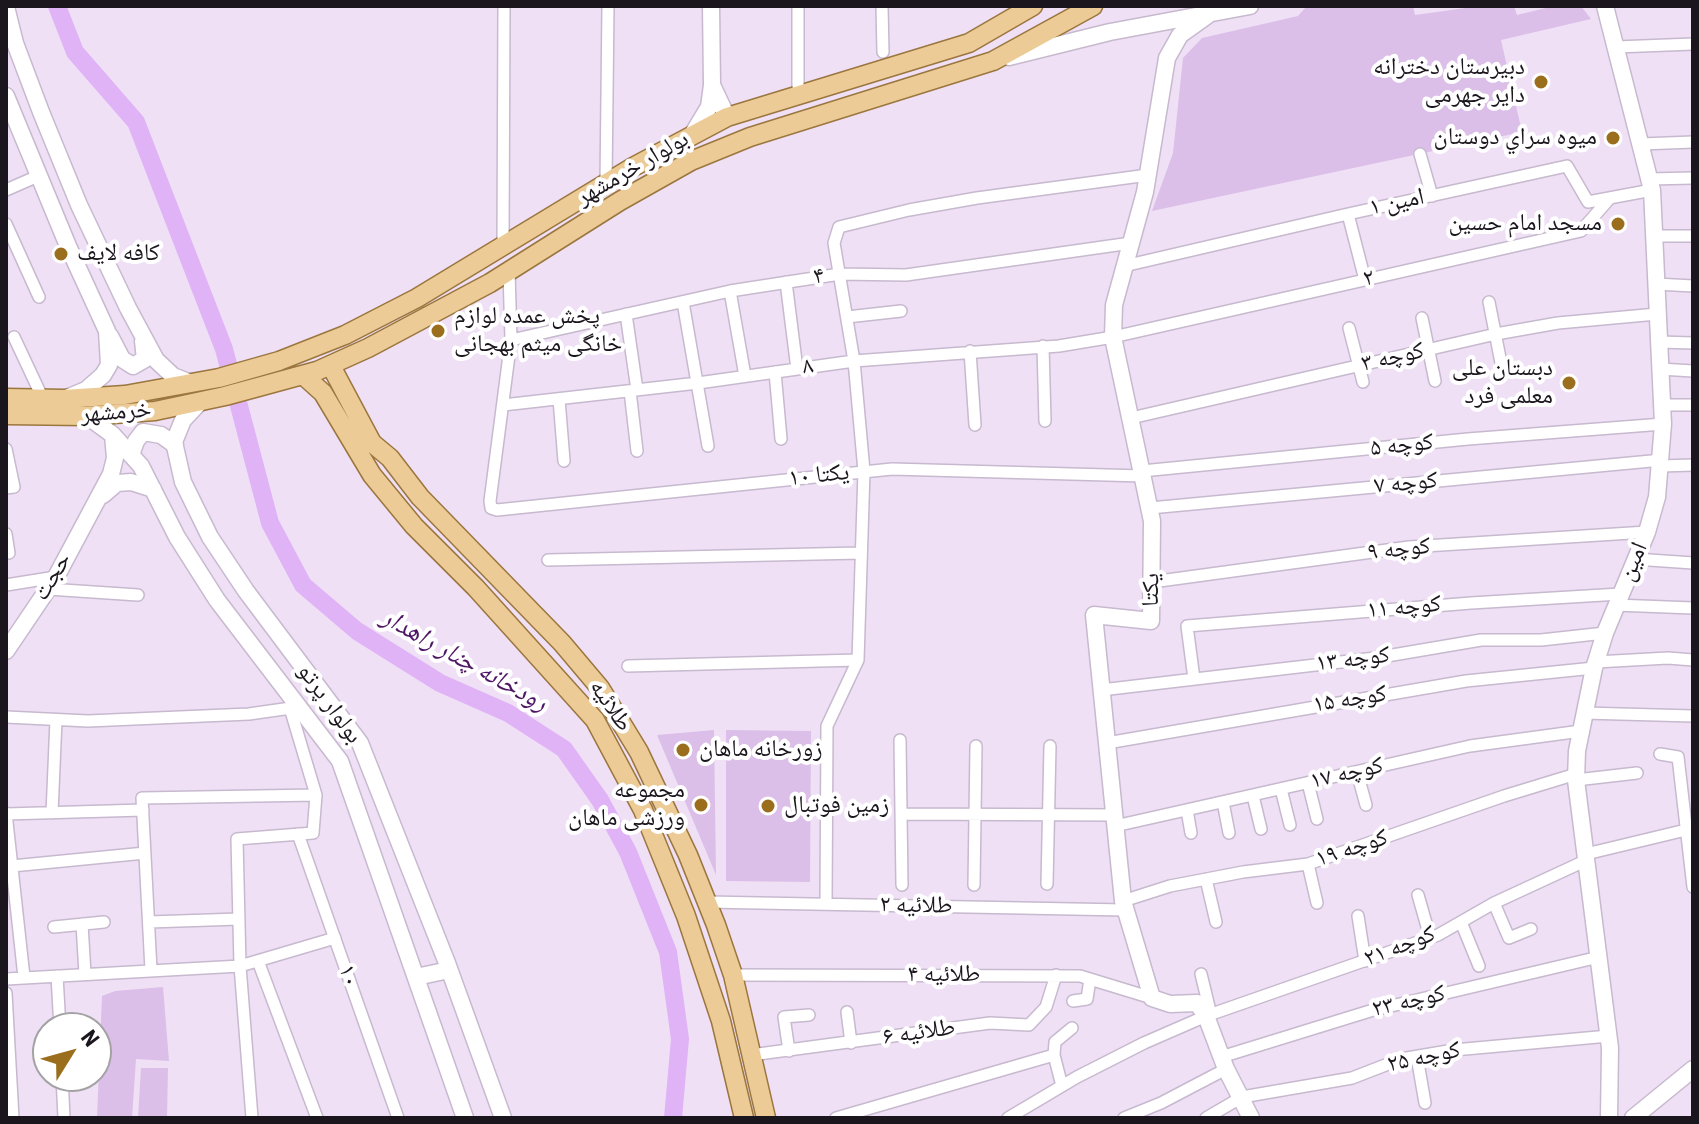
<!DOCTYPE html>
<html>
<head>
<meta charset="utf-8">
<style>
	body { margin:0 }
	#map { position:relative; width:1699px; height:1124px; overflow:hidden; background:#efe0f6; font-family:"Roboto Condensed",sans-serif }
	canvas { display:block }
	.frame { position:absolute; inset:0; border:8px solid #1b161d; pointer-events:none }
	.north { position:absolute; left:32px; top:1012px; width:80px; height:80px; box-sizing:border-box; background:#fff; border:2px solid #a4a2a5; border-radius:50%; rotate:53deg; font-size:22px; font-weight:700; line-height:32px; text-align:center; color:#1b161d }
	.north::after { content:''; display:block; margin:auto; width:28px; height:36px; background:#9b6e1e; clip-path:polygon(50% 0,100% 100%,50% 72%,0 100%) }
</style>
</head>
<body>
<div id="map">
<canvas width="1699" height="1124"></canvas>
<div class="frame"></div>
<div class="north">N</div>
</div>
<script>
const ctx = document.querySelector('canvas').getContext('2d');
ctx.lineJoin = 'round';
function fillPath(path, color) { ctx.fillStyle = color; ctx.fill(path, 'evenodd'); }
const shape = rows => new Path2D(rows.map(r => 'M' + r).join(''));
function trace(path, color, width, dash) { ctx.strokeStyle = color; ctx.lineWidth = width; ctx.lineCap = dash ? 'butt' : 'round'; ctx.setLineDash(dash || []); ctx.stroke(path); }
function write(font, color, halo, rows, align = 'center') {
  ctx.font = font + ' "Roboto Condensed","Noto Naskh Arabic",sans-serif'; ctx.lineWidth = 8; ctx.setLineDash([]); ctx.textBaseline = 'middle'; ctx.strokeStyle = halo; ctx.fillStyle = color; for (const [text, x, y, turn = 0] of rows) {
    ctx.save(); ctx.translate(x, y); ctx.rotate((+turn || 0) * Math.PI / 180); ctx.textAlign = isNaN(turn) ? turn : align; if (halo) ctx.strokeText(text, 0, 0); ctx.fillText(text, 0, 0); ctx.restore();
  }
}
fillPath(shape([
	[1312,6,1413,6,1415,15,1480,6,1514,6,1517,15,1554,6,1581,6,1591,19,1501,40,1522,132,1152,211,1173,153,1183,58,1202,38,1298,16,1306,7],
	[714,730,716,875,657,735],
	[726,730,811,731,810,882,726,881],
	[163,987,169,1061,136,1059,132,1118,97,1118,102,996,115,991],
	[141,1068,168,1068,167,1118,138,1118]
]), '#dbbfe8');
trace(shape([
	[57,6,75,52,136,122,224,349,270,523,303,585,357,631,440,683,508,713,564,749,600,800,628,852,668,952,680,1039,673,1118]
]), '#e0b2f6', 18);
const street = shape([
	[798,6,798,86],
	[882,6,883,52],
	[1616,47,1693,44],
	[1641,144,1693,142],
	[1420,154,1432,196],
	[1649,179,1693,178],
	[606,183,608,6],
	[6,190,38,176],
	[1348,214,1365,280],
	[6,224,39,297],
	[1654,236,1693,236],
	[503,245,504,6],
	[1124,266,1348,214,1567,166,1588,202,1652,190],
	[509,271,511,340,490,501,491,508,497,510,892,469,1143,476],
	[786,282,797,369],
	[1656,284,1693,286],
	[730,291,745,376],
	[683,302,708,446],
	[1489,302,1502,368],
	[626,314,637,390],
	[847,317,901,311],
	[1422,318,1435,381],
	[1349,328,1363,382],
	[14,337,43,399],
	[511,340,730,291,840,274,906,275,1131,243],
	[1659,342,1693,343],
	[1043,346,1045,421],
	[970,351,975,425],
	[1660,369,1693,371],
	[775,372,781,439],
	[630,391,637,451],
	[559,399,564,461],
	[503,405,698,383,854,361,1059,346,1113,337,1581,231,1610,198],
	[1662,405,1693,405],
	[1131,418,1496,334,1558,323,1657,314],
	[6,449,14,487,6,488],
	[1661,466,1693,465],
	[1142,471,1468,439,1663,424],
	[1150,508,1662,460],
	[6,534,9,553],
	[1635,559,1693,563],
	[548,560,860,553],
	[1152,582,1409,547,1647,532],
	[6,585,56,577],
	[48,589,138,595],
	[1615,605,1693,608],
	[1596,662,1668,658,1693,660],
	[628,666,858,660],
	[1194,679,1187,626,1471,603,1620,594],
	[1101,690,1375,658,1481,640,1541,640,1605,633],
	[1584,713,1693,716],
	[6,717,88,721,249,714,298,707],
	[900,740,902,885],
	[1107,743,1466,681,1594,668],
	[1660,754,1678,757,1693,887],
	[1357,772,1366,805],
	[1576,780,1637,773],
	[1308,783,1317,819],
	[1281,789,1290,825],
	[1253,796,1261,829],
	[1223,802,1229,833],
	[1187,810,1191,833],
	[6,813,24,977],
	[52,813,56,720],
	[6,814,143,810],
	[901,814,1114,815],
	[1115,826,1470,746,1581,731],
	[298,834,398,1118],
	[1586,854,1690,829],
	[1308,864,1317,903],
	[12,866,145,853],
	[1206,879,1216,922],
	[1047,884,1050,746],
	[974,885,976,746],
	[1418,895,1430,937],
	[1123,901,1170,886,1243,872,1308,864,1504,796,1576,774],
	[707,902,1125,910],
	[1494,903,1509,938,1531,929],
	[826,904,827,726,858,660,864,471,854,361,834,243,839,227,909,210,977,198,1148,175],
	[1358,916,1365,961],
	[149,922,239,919],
	[1461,922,1479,966],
	[82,924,85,974],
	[54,927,104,922],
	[258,961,317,1118],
	[151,970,142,798,316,795],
	[1201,974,1211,1015],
	[733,975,1080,976,1152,998],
	[57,976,60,1028],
	[6,979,240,966,335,938],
	[6,993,13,1118],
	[1073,1001,1087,999,1090,979],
	[847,1012,851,1043],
	[789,1051,784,1017,809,1015],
	[751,1055,990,1023,1029,1025,1046,1007,1056,975],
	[1054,1055,1055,1042,1072,1028],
	[1221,1057,1370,1011,1599,957],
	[1417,1057,1425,1103],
	[62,1076,64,1118],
	[252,1118,240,966,237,839,313,833,316,795,290,708],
	[836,1118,1054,1055,1062,1086],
	[1008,1118,1077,1077,1144,1043,1206,1016,1438,935,1494,903,1587,860],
	[1124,1118,1161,1103,1226,1069],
	[1206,1118,1242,1097,1352,1078,1401,1059,1454,1050,1609,1036]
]);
const secondary = shape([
	[711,6,712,85],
	[1605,6,1652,190,1663,424,1657,497,1647,532,1605,633,1594,668,1577,751,1576,780,1610,1048,1609,1118],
	[6,7,15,43,41,112,79,205,128,308,156,360,173,376,191,383],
	[1208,15,1180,35,1167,58,1145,192,1114,305,1113,337,1152,521,1151,621,1094,615,1123,901,1152,998,1170,1004,1197,1003,1206,1016,1226,1069,1251,1118],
	[1009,57,1110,32,1250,6],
	[6,96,68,246,107,331,109,365,103,375,86,390,69,397],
	[692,135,709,107,712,85,727,117],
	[110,336,122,359,133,366,145,359,143,341],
	[200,402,183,420,174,442,183,482,210,537,246,591,360,743,447,963,503,1118],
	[87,416,113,435,141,466,177,537,217,600,340,761,465,1118],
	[131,455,136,441,143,432,161,435,175,445],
	[103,495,117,483,131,482,153,489],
	[6,651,56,577,111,474,115,458,113,435],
	[416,977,449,970],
	[1633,1118,1693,1069]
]);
const primary = shape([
	[331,366,372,443,390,458,420,497,562,643,600,688,639,752,688,855,716,925,733,975,766,1118],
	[303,375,323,393,372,475,414,526,476,588,595,720,643,810,686,916,721,1021,744,1118],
	[6,398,64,399,125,395,219,378,279,361,345,335,417,298,633,167,727,117,969,43,1033,6],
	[6,415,87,416,155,411,225,396,317,371,368,348,490,283,620,201,691,161,750,137,993,61,1093,6]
]);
trace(street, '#c7b9ce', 14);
trace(secondary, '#c7b9ce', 19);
trace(primary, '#9b763e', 21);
trace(street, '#fff', 11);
trace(secondary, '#fff', 16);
trace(primary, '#eccb96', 18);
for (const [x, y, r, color] of [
	[1541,82,8,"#9b6e1e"],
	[1613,138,8,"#9b6e1e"],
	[1618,224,8,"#9b6e1e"],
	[61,254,8,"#9b6e1e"],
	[438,331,8,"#9b6e1e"],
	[1569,383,8,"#9b6e1e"],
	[683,750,8,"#9b6e1e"],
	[701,805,8,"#9b6e1e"],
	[768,806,8,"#9b6e1e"]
]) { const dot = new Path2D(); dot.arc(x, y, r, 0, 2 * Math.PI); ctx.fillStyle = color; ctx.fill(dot); trace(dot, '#fff', 3); }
write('24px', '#1b161d', '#fff', [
	["دبیرستان دخترانه",1525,68],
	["دایر جهرمی",1525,96],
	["ميوه سراي دوستان",1597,138],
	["مسجد امام حسین",1602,224],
	["کافه لایف",77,254,"left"],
	["پخش عمده لوازم",454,317,"left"],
	["خانگی میثم بهجانی",454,345,"left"],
	["دبستان علی",1553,369],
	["معلمی فرد",1553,397],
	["زورخانه ماهان",699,750,"left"],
	["مجموعه",685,791],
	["ورزشی ماهان",685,819],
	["زمین فوتبال",784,806,"left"]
], 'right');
write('24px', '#1b161d', '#fff', [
	["بولوار خرمشهر",633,169,-30],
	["امین ۱",1397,203,-12],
	["۴",819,277,-9],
	["۲",1369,279,-13],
	["کوچه ۳",1393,358,-13],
	["۸",808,367,-8],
	["خرمشهر",116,413,-4],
	["کوچه ۵",1402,446,-6],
	["۱۰ یکتا",819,476,-6],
	["کوچه ۷",1406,484,-5],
	["کوچه ۹",1399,550,-6],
	["امین",1634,562,-67],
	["حجت",53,577,-59],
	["یکتا",1152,590,-89],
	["کوچه ۱۱",1404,608,-5],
	["کوچه ۱۳",1353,660,-7],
	["کوچه ۱۵",1350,700,-9],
	["بولوار پرتو",329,704,54],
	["طلائیه",610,706,56],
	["کوچه ۱۷",1347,774,-13],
	["کوچه ۱۹",1352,849,-18],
	["طلائیه ۲",916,906,1],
	["کوچه ۲۱",1400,947,-21],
	["طلائیه ۴",944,975],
	["۱۰",348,976,71],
	["کوچه ۲۳",1409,1002,-13],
	["طلائیه ۶",919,1033,-8],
	["کوچه ۲۵",1424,1058,-12]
]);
write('italic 26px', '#4f1665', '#fff', [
	["رودخانه چنار راهدار",464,661,29]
]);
</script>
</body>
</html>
